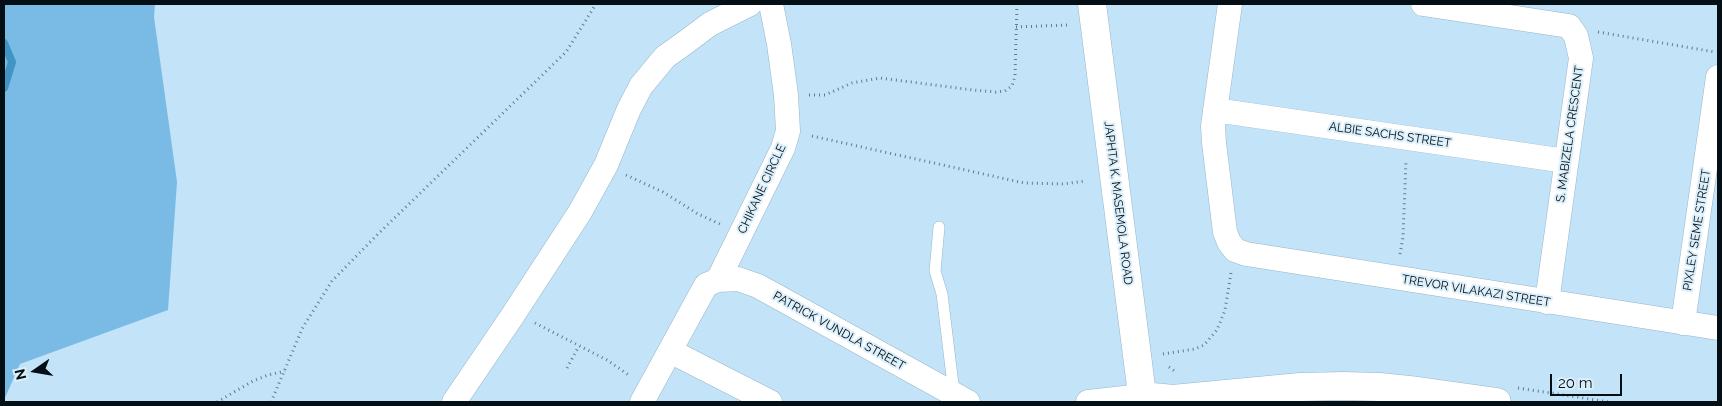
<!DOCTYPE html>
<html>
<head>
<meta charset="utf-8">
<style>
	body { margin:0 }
	#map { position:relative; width:1722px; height:406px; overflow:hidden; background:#c3e3f8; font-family:Raleway,sans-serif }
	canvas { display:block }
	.frame { position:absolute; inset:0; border:5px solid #040e15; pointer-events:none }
	.north { position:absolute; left:10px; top:346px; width:50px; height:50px; -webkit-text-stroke:4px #dbeffb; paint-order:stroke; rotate:257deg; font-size:14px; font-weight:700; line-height:20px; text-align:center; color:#040e15 }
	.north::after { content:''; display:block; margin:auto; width:18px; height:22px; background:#040e15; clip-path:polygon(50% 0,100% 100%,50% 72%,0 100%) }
	.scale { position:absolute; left:1550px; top:374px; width:72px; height:22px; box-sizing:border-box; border:2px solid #040e15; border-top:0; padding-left:6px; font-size:15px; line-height:18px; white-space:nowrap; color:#040e15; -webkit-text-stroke:4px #dbeffb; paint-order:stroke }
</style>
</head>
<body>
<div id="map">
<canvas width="1722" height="406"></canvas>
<div class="frame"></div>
<div class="north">N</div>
<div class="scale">20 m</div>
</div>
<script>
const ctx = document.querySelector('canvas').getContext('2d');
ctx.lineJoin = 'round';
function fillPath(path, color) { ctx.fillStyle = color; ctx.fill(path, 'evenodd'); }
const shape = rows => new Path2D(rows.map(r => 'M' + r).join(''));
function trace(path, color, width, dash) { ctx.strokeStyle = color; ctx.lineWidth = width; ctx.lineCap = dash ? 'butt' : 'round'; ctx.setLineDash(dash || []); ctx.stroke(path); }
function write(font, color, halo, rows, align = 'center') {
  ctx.font = font + ' Raleway,sans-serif'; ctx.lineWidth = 4; ctx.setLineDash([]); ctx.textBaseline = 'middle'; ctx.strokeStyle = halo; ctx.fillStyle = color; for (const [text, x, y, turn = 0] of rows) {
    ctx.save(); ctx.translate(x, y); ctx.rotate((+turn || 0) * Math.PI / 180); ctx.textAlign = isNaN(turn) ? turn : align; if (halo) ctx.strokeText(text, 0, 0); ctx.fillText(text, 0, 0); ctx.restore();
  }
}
fillPath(shape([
	[4,4,155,4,154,17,177,182,168,310,20,364,4,400]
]), '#79bbe4');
trace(shape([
	[4,43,12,62,4,88]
]), '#4195c4', 8);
const lane = shape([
	[939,227,935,271,942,294,954,393]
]);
const street = shape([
	[1230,4,1213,126,1214,143,1225,232,1229,242,1235,250,1246,254,1259,256,1718,328],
	[1423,4,1569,26,1576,36,1581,58,1547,302],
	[1215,110,1566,161],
	[718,280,783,148,788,131,786,95,779,44,771,4],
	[1683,323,1718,77],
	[670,351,770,402],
	[454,402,513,315,580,212,606,165,629,109,641,86,665,57,686,42,710,24,750,4],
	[642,402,706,285,718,280,738,279,758,286,968,402],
	[1088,402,1142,396]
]);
const secondary = shape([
	[1092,4,1143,402],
	[1142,396,1173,399,1300,387,1343,386,1380,387,1418,391,1497,402]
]);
trace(lane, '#96b5c9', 12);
trace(street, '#96b5c9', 25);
trace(secondary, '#96b5c9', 29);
trace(shape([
	[1016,27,1068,25],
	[1598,32,1715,52],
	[809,95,825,95,852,83,880,78,973,90,996,92,1005,91,1012,86,1015,76,1017,4],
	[812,136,1024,183,1063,184,1086,181],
	[626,175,663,192,698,214,720,224],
	[1400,254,1403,237,1406,161],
	[535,323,607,360,630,376],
	[1163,354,1195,349,1204,345,1217,330,1225,310,1231,273],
	[1169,367,1176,372],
	[567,368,579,346],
	[1518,388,1609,402],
	[217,402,253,381,268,375,285,371],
	[271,402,303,327,332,281,377,235,566,52,596,4]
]), '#657a89', 3, [1, 4]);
trace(lane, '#fff', 11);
trace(street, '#fff', 24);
trace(secondary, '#fff', 28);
write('12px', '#040e15', '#dbeffb', [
	["S. MABIZELA CRESCENT",1570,134,-82],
	["ALBIE SACHS STREET",1390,135,8],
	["CHIKANE CIRCLE",762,189,-65],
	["JAPHTA K. MASEMOLA ROAD",1118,203,83],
	["PIXLEY SEME STREET",1697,230,-81],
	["TREVOR VILAKAZI STREET",1476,291,9],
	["PATRICK VUNDLA STREET",839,331,29]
]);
</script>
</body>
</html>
